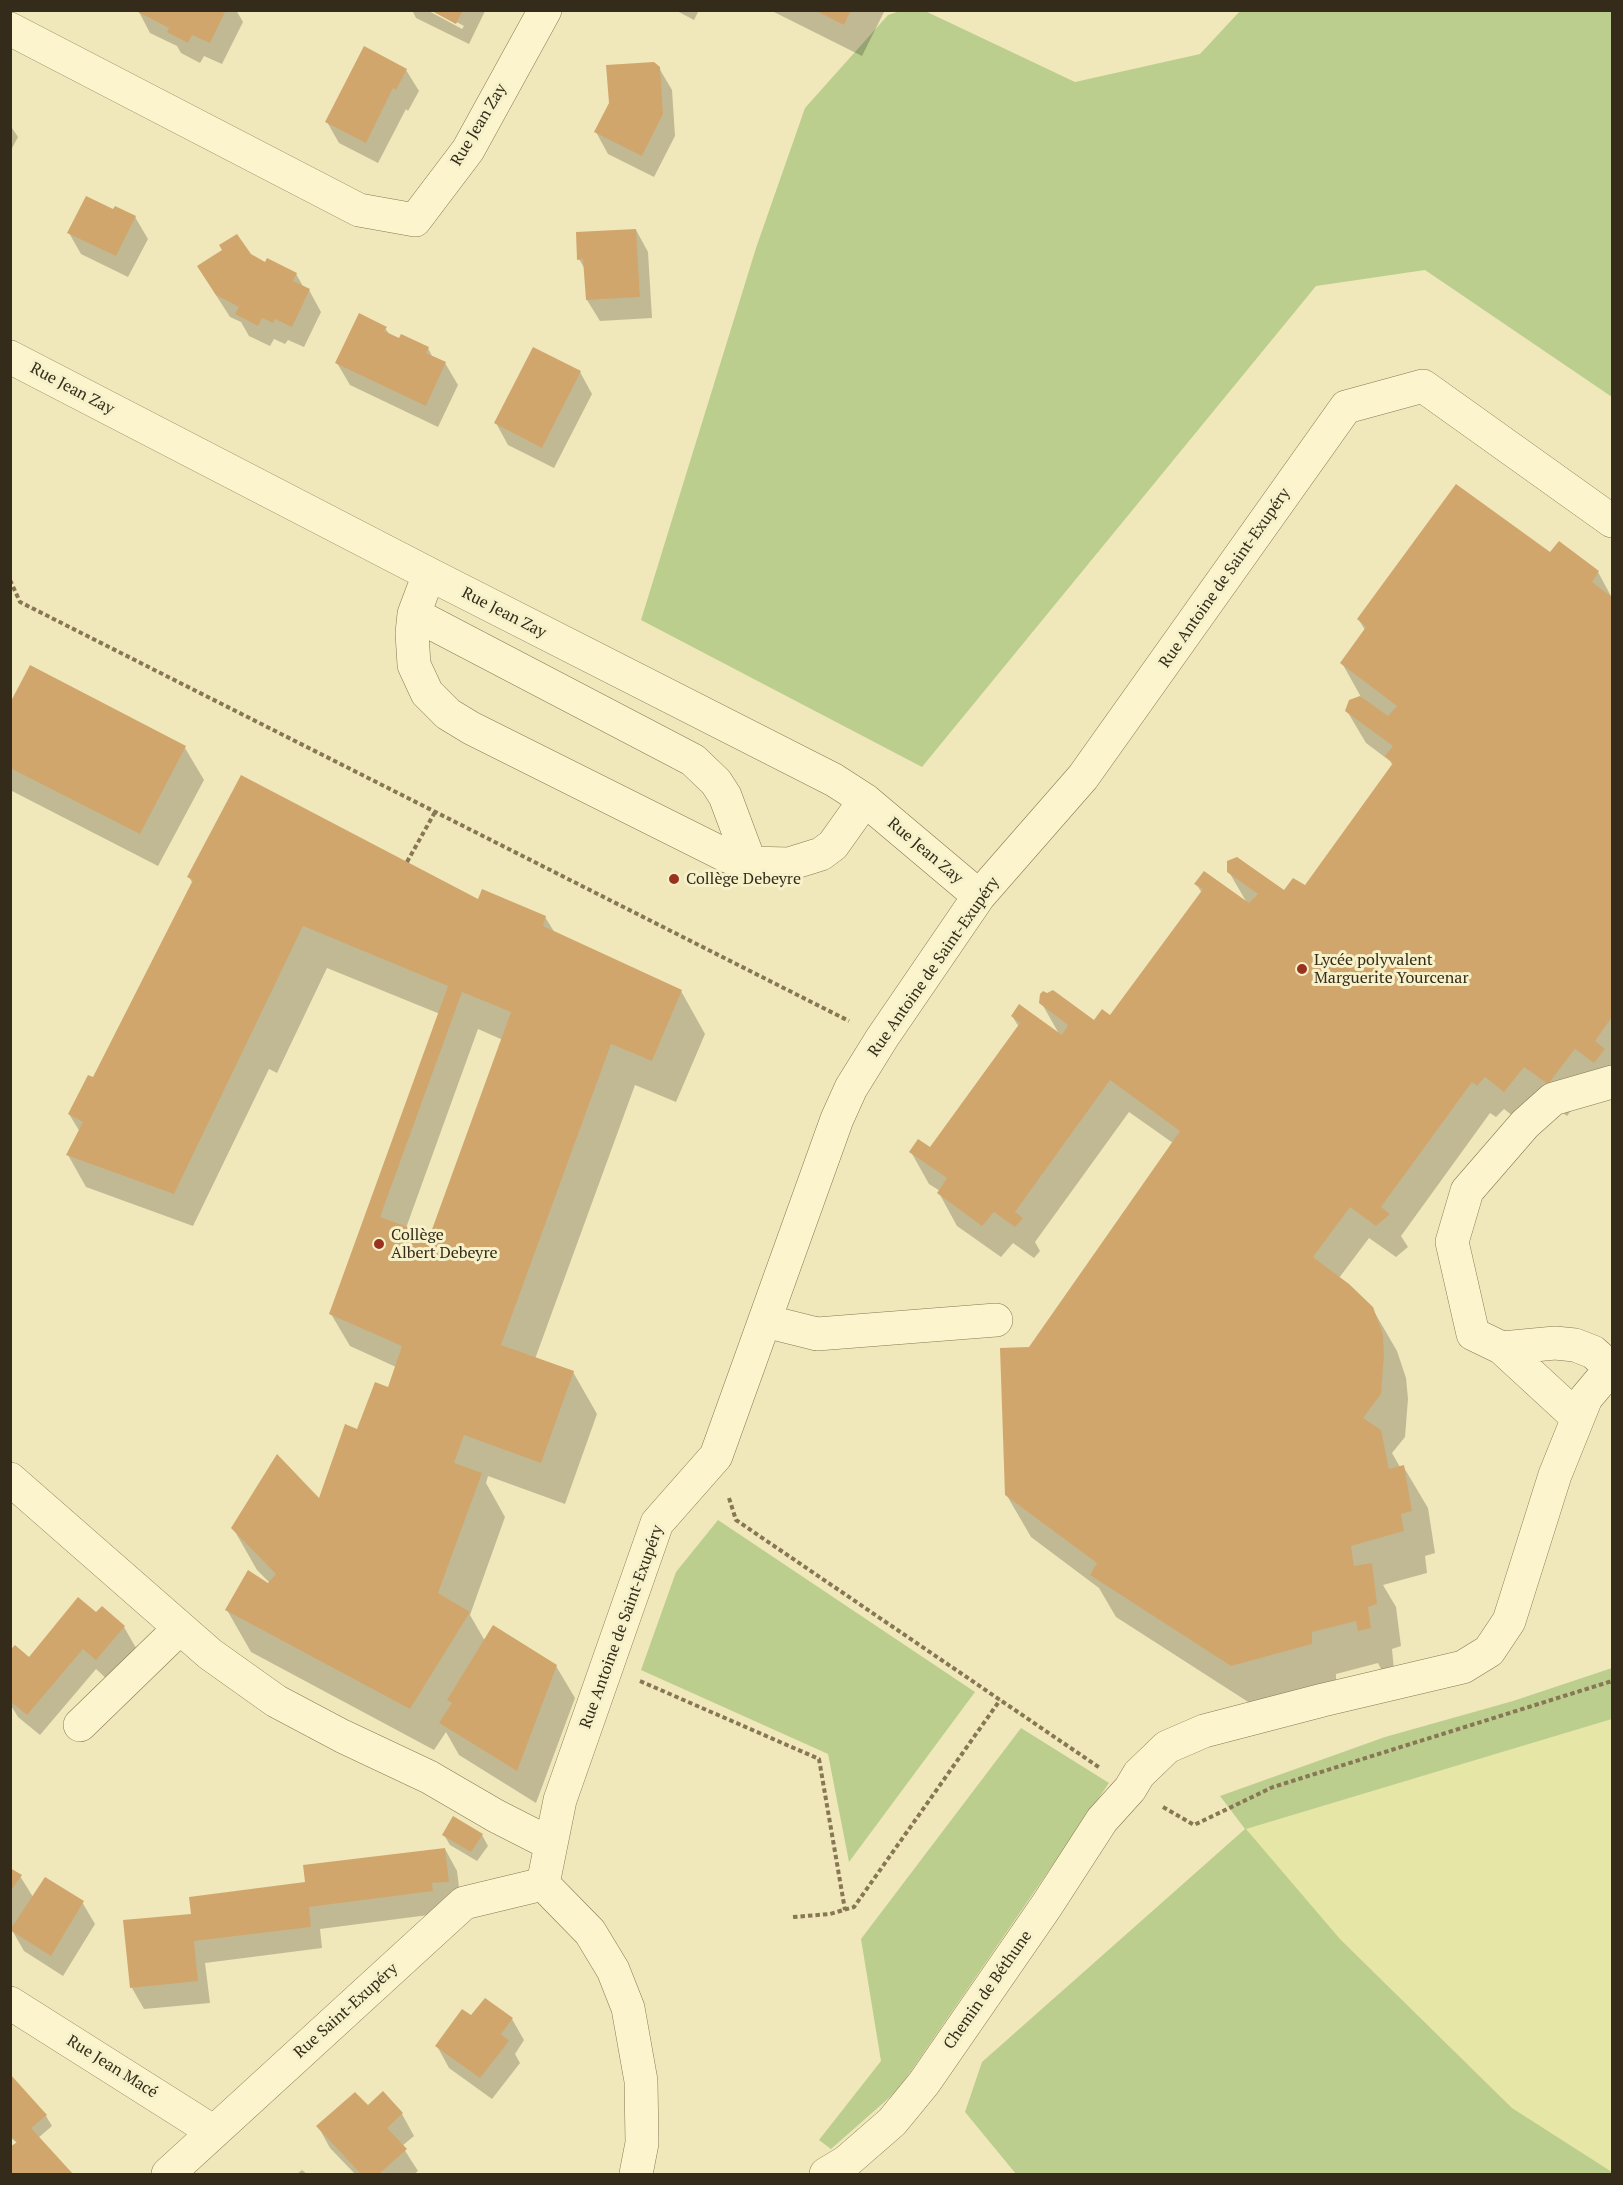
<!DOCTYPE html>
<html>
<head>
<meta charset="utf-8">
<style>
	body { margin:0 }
	#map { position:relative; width:1623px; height:2185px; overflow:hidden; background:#f0e8ba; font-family:"PT Serif",serif }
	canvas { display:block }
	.frame { position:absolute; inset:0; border:12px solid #352b1a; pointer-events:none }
</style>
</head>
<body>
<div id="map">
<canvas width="1623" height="2185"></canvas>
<div class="frame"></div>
</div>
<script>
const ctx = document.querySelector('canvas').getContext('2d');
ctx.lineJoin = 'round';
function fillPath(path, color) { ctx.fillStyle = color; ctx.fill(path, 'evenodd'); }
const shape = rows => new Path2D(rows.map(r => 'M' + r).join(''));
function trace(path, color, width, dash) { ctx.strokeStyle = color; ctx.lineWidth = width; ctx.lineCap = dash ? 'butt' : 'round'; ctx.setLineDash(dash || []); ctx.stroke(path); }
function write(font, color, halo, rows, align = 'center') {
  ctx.font = font + ' "PT Serif",serif'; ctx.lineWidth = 6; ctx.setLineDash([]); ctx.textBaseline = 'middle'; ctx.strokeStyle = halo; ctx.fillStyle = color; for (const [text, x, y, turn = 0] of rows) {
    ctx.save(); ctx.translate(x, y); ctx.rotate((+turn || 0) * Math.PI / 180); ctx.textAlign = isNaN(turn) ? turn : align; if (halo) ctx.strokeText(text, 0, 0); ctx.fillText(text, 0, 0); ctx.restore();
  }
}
fillPath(shape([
	[1612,1719,1612,2172,1512,2108,1340,1939,1245,1829]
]), '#e6e6a7');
fillPath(shape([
	[903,10,925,11,1075,82,1200,54,1240,11,1612,11,1612,397,1425,270,1316,286,922,767,641,620,756,248,805,108,888,15],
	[718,1520,975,1692,849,1862,828,1754,641,1670,676,1572],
	[1612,1668,1612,1719,1246,1829,1340,1939,1512,2108,1612,2172,1612,2174,1016,2174,965,2112,982,2062,1245,1829,1220,1796,1385,1737,1513,1701],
	[1021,1728,1109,1783,898,2090,831,2149,819,2140,881,2061,861,1939]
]), '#bcce8e');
fillPath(shape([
	[138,10,236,10,243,22,222,64,204,56,200,63,181,53,177,46,150,33],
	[412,10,427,10,462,29,464,26,434,10,485,11,469,44,416,18],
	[675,10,699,10,694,20],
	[770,10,885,10,862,56],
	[659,68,672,90,675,136,654,177,608,154,596,132],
	[406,70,419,91,408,111,406,109,378,163,339,143,327,122],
	[10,125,18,137,10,152],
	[114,210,135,217,148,239,128,277,81,254,69,233],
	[636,230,648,252,652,318,600,321,587,300,586,271,579,259],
	[250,256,266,264,296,274,304,288,309,290,321,312,304,347,288,340,285,344,274,339,270,346,249,336,241,322,230,317,198,267],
	[385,328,390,335,428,348,433,358,445,363,458,385,438,427,350,385,337,363],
	[580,372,592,394,554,468,508,445,496,423],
	[1550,554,1598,572,1612,598,1612,1094,1594,1080,1567,1116,1543,1098,1523,1124,1504,1109,1496,1117,1490,1113,1401,1236,1408,1247,1396,1257,1369,1238,1339,1278,1372,1308,1397,1351,1406,1378,1408,1399,1405,1437,1392,1453,1400,1467,1403,1466,1428,1508,1435,1553,1425,1556,1427,1573,1383,1585,1396,1607,1401,1646,1392,1649,1394,1670,1383,1673,1378,1663,1336,1674,1336,1686,1256,1707,1116,1617,1099,1588,1031,1537,1006,1494,1029,1349,1173,1143,1129,1112,1035,1242,1040,1251,1034,1258,1013,1243,1001,1257,957,1226,939,1193,940,1191,929,1184,911,1152,930,1149,1019,1027,1012,1016,1059,1034,1041,1002,1094,1022,1111,1017,1202,893,1196,884,1247,903,1229,872,1284,892,1305,887,1393,766,1390,761,1366,743,1347,711,1350,701,1361,697,1342,663,1365,630,1359,620],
	[10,706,185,748,204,780,158,866,10,790],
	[189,877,478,901,545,917,555,933,681,991,705,1034,676,1102,635,1085,535,1359,573,1372,597,1414,565,1504,488,1476,486,1483,505,1517,470,1615,485,1641,556,1666,575,1698,536,1803,459,1755,446,1732,434,1750,251,1652,227,1610,271,1584,257,1570,233,1528,319,1501,358,1431,389,1389,396,1367,350,1346,331,1314,440,1014,327,968,277,1073,269,1069,193,1226,86,1187,68,1155,80,1132,69,1114,94,1079,193,884],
	[478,1029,503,1040,431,1239,406,1228],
	[97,1614,124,1627,136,1648,109,1681,96,1669,40,1735,18,1717,10,1704,10,1653,29,1659],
	[444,1835,482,1835,488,1846,477,1861,450,1845],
	[445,1849,457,1871,461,1903,444,1913,320,1929,322,1948,205,1963,210,2003,144,2009,132,1988,192,1916],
	[10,1870,20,1876,33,1897,82,1902,95,1924,63,1976,24,1951,12,1930,10,1932],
	[471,2017,512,2019,524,2040,515,2054,520,2063,492,2099,449,2068,437,2046],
	[10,2076,46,2116,52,2126,38,2138,71,2174,10,2174,10,2149,17,2143,10,2137],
	[367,2107,402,2114,414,2136,402,2146,418,2171,414,2174,355,2174,330,2148,318,2126],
	[302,2170,307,2174,297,2174]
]), '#0003');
fillPath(shape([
	[134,10,226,10,210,43,192,35,188,43,167,32,169,28],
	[430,10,463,10,456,24],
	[814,10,851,10,844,25],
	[364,46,407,69,396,90,393,88,366,143,325,122],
	[654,62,660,67,663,114,642,156,594,132,609,103,606,65],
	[86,196,113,209,115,206,136,216,116,256,67,233],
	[636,229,640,297,586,300,583,259,577,260,576,232],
	[237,234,251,254,265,262,267,258,297,273,293,281,310,289,292,327,275,319,273,323,262,318,258,326,235,314,239,307,216,295,197,266,222,250,219,245],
	[359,313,387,327,384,331,399,338,401,334,429,347,426,353,446,362,426,406,335,363],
	[533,347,581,371,542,448,494,423],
	[1456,484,1550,552,1559,541,1599,571,1592,582,1612,597,1612,1017,1595,1041,1605,1049,1594,1063,1575,1049,1548,1084,1524,1067,1504,1092,1485,1077,1477,1086,1472,1082,1381,1207,1390,1214,1376,1226,1350,1207,1313,1257,1349,1284,1373,1307,1383,1334,1384,1355,1381,1394,1363,1418,1381,1430,1389,1469,1404,1465,1412,1511,1401,1514,1404,1531,1351,1546,1354,1566,1372,1563,1377,1604,1368,1607,1371,1628,1358,1631,1356,1621,1312,1632,1312,1644,1231,1666,1090,1575,1097,1563,1005,1495,1000,1348,1029,1347,1180,1131,1110,1080,1015,1212,1023,1218,1015,1227,994,1212,982,1226,937,1193,947,1178,909,1152,918,1139,930,1147,1020,1023,1011,1016,1019,1004,1062,1035,1068,1025,1039,1003,1040,994,1043,991,1047,993,1053,990,1094,1020,1102,1009,1110,1015,1203,889,1194,884,1204,871,1249,903,1258,894,1227,872,1227,861,1237,857,1284,890,1293,878,1305,885,1393,763,1385,756,1393,746,1345,711,1349,700,1360,696,1388,716,1397,706,1340,663,1366,627,1357,619],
	[30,665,186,746,140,834,10,768,10,703],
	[241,775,478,899,482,889,546,916,543,926,682,990,652,1061,611,1044,501,1345,574,1371,541,1463,464,1435,454,1463,482,1473,438,1593,470,1612,410,1709,225,1610,248,1570,268,1583,276,1574,231,1528,277,1454,319,1498,345,1424,357,1429,375,1382,388,1387,402,1346,329,1314,448,986,303,926,174,1194,66,1155,83,1122,68,1114,88,1075,93,1077,193,880,187,877],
	[462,992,511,1012,430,1235,380,1217],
	[78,1597,96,1612,102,1606,125,1626,96,1660,83,1649,27,1715,10,1701,10,1650,15,1645,29,1657],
	[493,1625,557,1665,517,1771,439,1723,452,1703,447,1700],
	[453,1816,483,1834,471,1852,442,1835],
	[445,1848,449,1882,432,1883,433,1891,309,1907,311,1927,194,1941,198,1981,130,1988,123,1920,191,1914,189,1897,305,1882,303,1865],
	[10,1868,22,1875,10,1892],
	[45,1877,84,1901,51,1956,10,1930],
	[485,1998,513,2018,501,2034,509,2041,480,2078,435,2046,462,2009,471,2015],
	[10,2074,47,2115,31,2128,73,2174,10,2174,10,2147,17,2142,10,2135],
	[383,2091,403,2113,387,2128,407,2149,379,2174,361,2174,316,2126,355,2092,368,2105]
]), '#d0a66d');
const minor = shape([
	[10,29,359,210,415,220,468,150,545,10],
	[10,357,429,574,834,780,865,800,979,896],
	[429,574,414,614,412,633,414,665,427,693,448,714,471,728,729,857,750,863,789,864,821,854,833,845,865,800],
	[414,614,693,760,716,782,725,796,750,863],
	[765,1321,817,1334,996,1320],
	[1502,1348,1555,1343,1575,1345,1593,1352,1611,1368],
	[1578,1418,1502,1348,1473,1334,1452,1242,1467,1191,1525,1124,1553,1099,1612,1082],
	[10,1479,210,1654,276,1701,342,1736,429,1777,496,1816,551,1844],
	[80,1725,180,1628],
	[543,1884,560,1800,657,1523,716,1456,837,1119,851,1088,882,1038,979,896,1083,777,1346,407,1423,386,1612,521],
	[543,1884,590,1932,613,1970,628,2008,641,2081,642,2143,636,2174],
	[10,2003,214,2132],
	[168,2174,464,1903,543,1884],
	[826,2174,846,2162,892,2122,924,2083,1047,1905,1102,1820,1130,1789,1139,1774,1167,1747,1204,1731,1323,1700,1463,1667,1489,1651,1509,1621,1555,1475,1586,1398,1612,1367]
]);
trace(minor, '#877754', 34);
trace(shape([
	[10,580,20,602,849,1021],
	[407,862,435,812],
	[729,1498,736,1520,1100,1768],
	[640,1681,819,1759,845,1910],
	[1163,1807,1194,1825,1273,1787,1612,1681],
	[793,1917,830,1914,854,1907,1000,1700]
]), '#877754', 4, [4.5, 3]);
trace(minor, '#fbf4cd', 33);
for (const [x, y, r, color] of [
	[674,879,6,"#993320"],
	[1302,969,6,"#993320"],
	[379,1244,6,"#993320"]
]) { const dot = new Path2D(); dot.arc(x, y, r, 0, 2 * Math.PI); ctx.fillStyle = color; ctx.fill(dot); trace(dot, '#f7f1ca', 2); }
write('16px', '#352b1a', '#f7f1ca', [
	["Rue Jean Zay",479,125,-59],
	["Rue Jean Zay",72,389,28],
	["Rue Antoine de Saint-Exupéry",1225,578,-55],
	["Rue Jean Zay",504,613,27],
	["Rue Jean Zay",925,851,40],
	["Rue Antoine de Saint-Exupéry",934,967,-55],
	["Rue Antoine de Saint-Exupéry",622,1627,-70],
	["Chemin de Béthune",988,1990,-55],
	["Rue Saint-Exupéry",346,2011,-42],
	["Rue Jean Macé",112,2067,32]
]);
write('16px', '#352b1a', '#f7f1ca', [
	["Collège Debeyre",686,879],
	["Lycée polyvalent",1314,960],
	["Marguerite Yourcenar",1314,978],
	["Collège",391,1235],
	["Albert Debeyre",391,1253]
], 'left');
</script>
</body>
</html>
